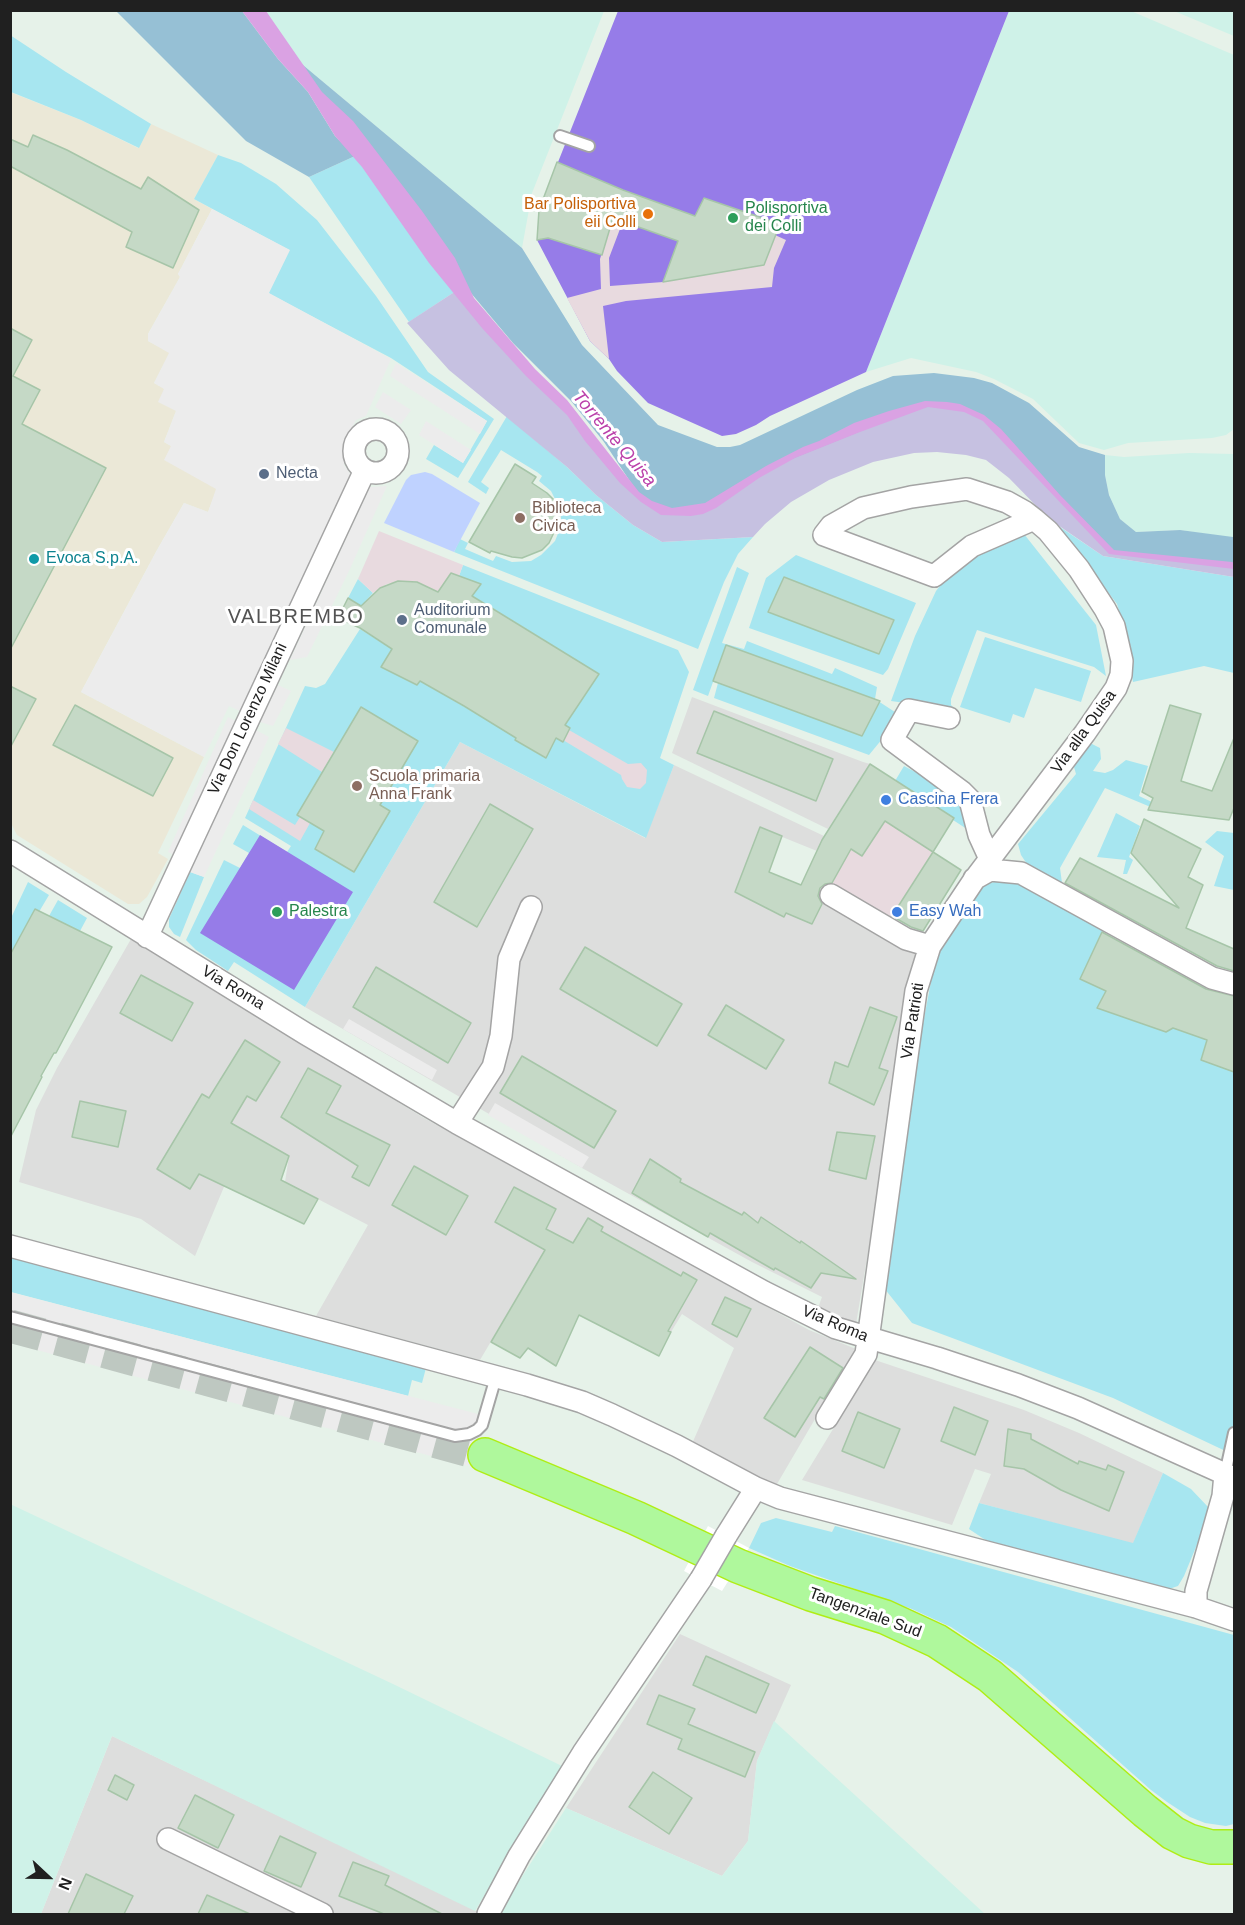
<!DOCTYPE html>
<html>
<head>
<meta charset="utf-8">
<style>
	body { margin:0 }
	#map { position:relative; width:1245px; height:1925px; overflow:hidden; background:#e6f2e9; font-family:Arial,sans-serif }
	canvas { display:block }
	.frame { position:absolute; inset:0; border:12px solid #202020; pointer-events:none }
	.north { position:absolute; left:18px; top:1847px; width:60px; height:60px; -webkit-text-stroke:4px #fff; paint-order:stroke; rotate:112deg; font-size:16px; font-weight:700; line-height:24px; text-align:center; color:#202020 }
	.north::after { content:''; display:block; margin:auto; width:21px; height:27px; background:#202020; clip-path:polygon(50% 0,100% 100%,50% 72%,0 100%) }
</style>
</head>
<body>
<div id="map">
<canvas width="1245" height="1925"></canvas>
<div class="frame"></div>
<div class="north">N</div>
</div>
<script>
const ctx = document.querySelector('canvas').getContext('2d');
ctx.lineJoin = 'round';
function fillPath(path, color) { ctx.fillStyle = color; ctx.fill(path, 'evenodd'); }
const shape = rows => new Path2D(rows.map(r => 'M' + r).join(''));
function trace(path, color, width, dash) { ctx.strokeStyle = color; ctx.lineWidth = width; ctx.lineCap = dash ? 'butt' : 'round'; ctx.setLineDash(dash || []); ctx.stroke(path); }
function write(font, color, halo, rows, align = 'center') {
  ctx.font = font + ' Arial,sans-serif'; ctx.lineWidth = 6; ctx.setLineDash([]); ctx.textBaseline = 'middle'; ctx.strokeStyle = halo; ctx.fillStyle = color; for (const [text, x, y, turn = 0] of rows) {
    ctx.save(); ctx.translate(x, y); ctx.rotate((+turn || 0) * Math.PI / 180); ctx.textAlign = isNaN(turn) ? turn : align; if (halo) ctx.strokeText(text, 0, 0); ctx.fillText(text, 0, 0); ctx.restore();
  }
}
fillPath(shape([
	[692,697,863,762,870,764,828,829,672,753],
	[460,742,645,838,674,765,824,836,817,851,760,828,735,892,762,905,772,903,769,910,784,917,786,913,812,924,825,898,923,950,906,986,886,1144,856,1324,818,1308,822,1297,752,1262,582,1168,305,1007],
	[131,939,424,1118,809,1330,856,1349,777,1484,684,1462,734,1348,682,1314,671,1332,538,1262,480,1360,316,1316,368,1225,285,1182,289,1156,247,1132,195,1256,141,1219,19,1182,36,1110,57,1068],
	[875,1360,1024,1410,1079,1433,1163,1473,1133,1544,979,1503,991,1474,975,1469,952,1525,802,1480],
	[680,1634,791,1685,757,1761,748,1841,722,1876,566,1808],
	[112,1736,461,1903,482,1914,41,1914]
]), '#dddedd');
fillPath(shape([
	[10,92,81,120,138,148,151,124,218,155,194,199,212,209,178,274,180,277,148,334,148,341,170,352,154,383,165,389,176,411,164,442,171,446,217,489,208,512,184,503,157,550,81,692,204,757,158,853,168,859,147,897,139,904,128,904,17,835,11,823]
]), '#ebe8d7');
fillPath(shape([
	[252,11,604,11,532,193,522,248,273,40],
	[1009,11,1131,11,1234,55,1234,429,1226,435,1212,438,1128,443,1104,450,1079,443,1033,399,994,379,976,372,911,358,866,372],
	[1174,11,1234,11,1234,36],
	[1189,453,1234,454,1234,538,1180,530,1136,532,1120,519,1109,495,1105,475,1105,455,1124,457],
	[10,1504,393,1684,562,1766,475,1911,112,1736,41,1914,11,1914],
	[774,1721,985,1914,502,1914,511,1894,566,1808,722,1876,748,1841,757,1761]
]), '#cff2e8');
fillPath(shape([
	[10,35,66,72,151,124,139,148,81,120,11,92],
	[218,155,241,163,276,184,317,220,376,296,428,372,494,419,458,478,426,459,434,445,463,463,487,421,391,358,268,293,289,250,194,199],
	[355,156,462,287,409,322,309,177],
	[507,416,567,467,596,495,633,525,662,542,753,537,738,554,724,582,698,649,454,552,460,539,468,543,465,549,493,561,496,556,512,562,531,561,541,555,555,541,561,526,561,511,551,491,539,481,542,476,537,472,501,450,481,482,489,488,486,494,468,482],
	[1057,525,1103,556,1234,577,1234,673,1204,666,1133,682,1125,632,1117,604],
	[1024,534,1096,625,1106,676,1094,667,977,630,951,699,951,705,956,710,891,701,915,636,936,591,950,573,973,557],
	[796,555,916,603,888,669,883,675,749,628,766,578],
	[463,565,678,650,689,672,660,758,674,765,646,838,460,742,305,1007,234,962,228,971,196,950,186,940,224,860,240,868,249,853,233,844,243,825,287,852,291,846,245,818,305,686,316,688,325,684,360,629,392,649,382,667,417,685,426,671,434,689,504,730,521,729,515,740,545,758,556,738,563,741,566,736,570,729,565,725,599,674,481,601,470,598,481,584,459,576],
	[737,567,749,573,722,643,744,649,747,641,832,674,835,668,877,687,875,699,901,716,869,755,714,698,718,683,713,682,708,696,693,690],
	[358,579,373,593,361,606,348,598],
	[985,637,1091,671,1081,702,1035,688,1024,718,1013,714,1010,723,960,707],
	[1090,743,1100,748,1101,759,1093,771,1105,773,1113,770,1126,760,1148,766,1139,796,1154,803,1153,808,1105,788,1060,868,1062,883,1027,864,1021,855,1018,844,1076,774,1074,767],
	[904,766,953,792,966,813,973,833,953,820,954,818,895,781],
	[1116,813,1140,826,1129,857,1133,860,1127,874,1123,874,1126,860,1097,857],
	[1217,831,1234,833,1234,890,1214,886,1224,856,1205,842],
	[190,872,204,877,180,937,174,934,169,927,169,919],
	[1007,878,1105,926,1080,979,1106,991,1097,1008,1166,1032,1173,1028,1207,1040,1201,1060,1234,1072,1234,1455,1113,1398,912,1323,884,1288,909,1098,936,955,971,889],
	[28,882,49,895,11,959,11,918],
	[58,900,87,918,80,931,49,916],
	[10,1256,426,1368,422,1383,412,1380,408,1396,11,1292],
	[1163,1473,1191,1489,1209,1508,1203,1530,1184,1576,1178,1586,1169,1589,1008,1551,984,1539,969,1529,979,1503,1133,1543],
	[776,1518,832,1532,835,1526,1234,1635,1234,1824,1226,1826,1205,1823,1190,1817,1167,1802,1151,1790,1018,1672,951,1627,912,1609,790,1566,749,1548,761,1523]
]), '#a7e6f0');
fillPath(shape([
	[116,11,242,11,278,59,308,92,335,136,355,156,309,177,246,141],
	[273,40,522,248,582,345,658,425,717,447,730,447,740,445,857,390,893,376,934,373,974,378,992,383,1029,403,1079,447,1105,455,1105,475,1109,495,1120,519,1136,532,1180,530,1233,537,1234,565,1110,552,985,418,706,504,671,510,651,504,639,495,604,442,571,401,513,343,465,286]
]), '#96c0d5');
fillPath(shape([
	[462,287,639,495,651,504,671,510,705,504,762,471,928,404,960,407,985,418,1110,552,1234,565,1234,577,1103,556,1049,519,1009,478,986,460,966,455,937,452,914,453,873,462,829,480,791,502,765,524,753,537,662,542,633,525,596,495,567,467,449,370,407,323]
]), '#c6c1e1');
fillPath(shape([
	[425,472,432,474,480,503,454,552,384,523,406,480,411,475]
]), '#bfd2ff');
fillPath(shape([
	[618,11,1009,11,866,372,770,416,756,425,736,434,722,436,648,403,617,371,609,359,590,341,537,240,539,210],
	[260,835,353,892,294,990,200,933]
]), '#967ce8');
fillPath(shape([
	[212,209,290,250,269,293,391,359,366,416,356,420,345,440,344,465,353,478,242,712,229,706,204,757,81,692,157,550,184,503,208,512,216,489,164,460,171,446,164,442,176,411,158,402,164,389,154,383,169,353,148,341,148,334,180,277,178,274],
	[396,363,487,421,480,434,390,376],
	[383,392,411,410,401,424,375,407],
	[426,421,471,450,463,463,419,435],
	[387,486,349,571,307,657,290,660,370,487],
	[278,685,291,691,273,726,260,722],
	[228,717,238,722,177,856,168,852],
	[256,730,269,737,204,877,190,872],
	[349,1019,437,1070,432,1080,343,1029],
	[495,1103,589,1157,582,1168,488,1115],
	[10,1292,478,1414,468,1466,11,1343]
]), '#ececec');
fillPath(shape([
	[613,217,623,221,609,258,610,286,663,282,764,265,775,235,786,240,774,268,772,287,626,301,603,306,609,359,590,341,567,298,601,289,600,259],
	[379,531,463,565,459,576,451,573,438,592,417,582,408,581,387,584,373,593,358,579],
	[286,728,334,752,322,774,322,772,278,744],
	[569,730,628,764,641,763,647,770,646,783,640,789,627,787,622,779,621,775,563,740],
	[253,800,295,825,300,817,310,823,300,841,249,809],
	[885,821,933,852,890,919,831,885,842,865,817,851,826,833,862,856]
]), '#e8dadf');
fillPath(shape([
	[242,11,266,11,322,92,353,121,422,211,455,258,474,298,535,369,567,400,639,492,652,501,672,508,705,503,766,466,803,447,819,441,854,423,889,411,925,401,947,402,960,404,984,415,1001,429,1060,495,1114,550,1232,562,1234,563,1234,569,1109,554,983,421,964,412,928,407,860,432,795,458,759,478,716,508,703,514,691,516,661,515,641,502,620,483,585,441,567,415,526,376,482,328,429,263,362,167,335,136,308,92,278,59]
]), '#daa2e3');
fillPath(shape([
	[708,1526,749,1548,722,1591,684,1571]
]), '#fff');
const building = shape([
	[33,135,67,150,141,189,148,177,199,210,173,268,126,247,132,232,10,166,10,139,28,147,33,135],
	[557,162,623,190,695,216,704,198,780,224,764,265,663,282,678,241,613,218,602,255,548,238,537,240,539,210,557,162],
	[10,328,32,340,13,376,40,390,22,424,106,468,10,650,10,328],
	[515,464,536,477,532,483,547,493,555,501,558,510,557,526,549,543,542,550,522,558,512,557,491,551,490,553,469,542,515,464],
	[451,573,481,584,472,596,599,674,565,725,570,728,563,742,556,738,546,758,515,740,516,738,464,706,420,681,417,685,381,667,392,649,360,628,338,618,348,598,361,606,380,588,398,581,417,582,438,592,451,573],
	[784,577,894,620,879,654,768,612,784,577],
	[726,645,880,701,862,736,713,681,726,645],
	[10,686,36,699,10,748,10,686],
	[75,705,173,758,153,796,53,745,75,705],
	[1170,705,1201,714,1181,781,1212,791,1234,738,1234,808,1229,820,1148,810,1153,798,1142,792,1170,705],
	[361,707,418,741,380,805,390,811,354,872,315,849,324,831,297,815,361,707],
	[714,711,833,759,816,801,697,753,714,711],
	[870,764,954,818,933,852,885,821,862,856,851,849,832,883,825,884,820,888,818,896,822,904,812,924,786,913,784,917,735,892,760,827,782,836,769,872,801,885,822,840,870,764],
	[490,804,533,829,477,927,434,902,490,804],
	[1144,819,1201,849,1188,877,1203,885,1186,928,1234,949,1234,971,1217,966,1065,883,1080,858,1179,908,1131,853,1144,819],
	[933,852,961,870,923,931,911,927,892,916,933,852],
	[35,909,112,947,56,1053,54,1053,41,1076,42,1077,10,1138,10,955,35,909],
	[1102,932,1206,989,1234,996,1234,1072,1201,1060,1207,1040,1173,1028,1166,1032,1097,1008,1106,991,1080,979,1102,932],
	[585,947,682,1004,657,1046,560,989,585,947],
	[376,967,471,1023,448,1063,353,1007,376,967],
	[141,975,193,1003,172,1041,120,1013,141,975],
	[726,1005,784,1040,766,1069,708,1035,726,1005],
	[870,1007,897,1017,879,1068,888,1071,874,1105,829,1083,835,1062,848,1067,870,1007],
	[245,1040,280,1062,256,1101,247,1096,231,1123,289,1156,281,1180,318,1199,304,1224,199,1174,190,1189,157,1169,202,1094,209,1098,245,1040],
	[522,1056,616,1111,594,1148,500,1093,522,1056],
	[308,1068,341,1086,326,1113,390,1145,369,1186,352,1177,358,1166,281,1117,308,1068],
	[80,1101,126,1111,118,1147,72,1137,80,1101],
	[837,1132,875,1136,866,1179,829,1170,837,1132],
	[650,1159,681,1179,680,1182,742,1215,744,1212,758,1223,761,1217,800,1243,801,1241,856,1279,821,1273,811,1288,775,1268,774,1270,710,1233,708,1237,659,1209,632,1193,650,1159],
	[414,1166,468,1196,446,1235,392,1205,414,1166],
	[514,1187,556,1209,546,1229,573,1243,588,1218,603,1227,601,1231,681,1276,683,1272,697,1280,668,1331,671,1332,659,1356,579,1315,556,1366,528,1348,520,1358,491,1342,545,1250,495,1222,514,1187],
	[725,1297,751,1309,737,1337,712,1324,725,1297],
	[810,1347,843,1368,824,1399,820,1397,795,1437,764,1418,810,1347],
	[954,1407,988,1421,975,1455,941,1441,954,1407],
	[858,1412,900,1429,884,1468,842,1451,858,1412],
	[1008,1429,1031,1434,1031,1439,1078,1464,1079,1461,1106,1470,1108,1465,1124,1472,1109,1511,1061,1490,1024,1469,1004,1466,1008,1429],
	[706,1656,769,1684,756,1713,693,1685,706,1656],
	[659,1695,695,1709,688,1724,755,1752,745,1777,678,1749,682,1739,647,1724,659,1695],
	[653,1772,692,1798,669,1834,629,1807,653,1772],
	[115,1775,134,1785,127,1800,108,1790,115,1775],
	[195,1795,234,1815,218,1848,178,1828,195,1795],
	[280,1836,316,1853,301,1887,264,1871,280,1836],
	[353,1862,389,1876,385,1885,442,1914,384,1914,339,1896,353,1862],
	[86,1874,133,1896,124,1914,68,1914,86,1874],
	[207,1895,250,1914,198,1914,207,1895]
]);
fillPath(building, '#c5d9c6');
trace(building, '#a6c5a8', 1.5);
trace(shape([
	[10,1326,485,1455]
]), '#bec8c1', 33, [33, 16]);
const service = shape([
	[560,136,589,146],
	[10,1317,455,1436,469,1434,477,1430,482,1425,496,1377],
	[1225,1474,1234,1433]
]);
const minor = shape([
	'354 451a22 22 0 1 1 44 0a22 22 0 1 1-44 0Z',
	[949,718,909,710,892,740,962,792,970,800,979,835,990,859],
	[10,851,306,1034,457,1123,764,1292,836,1328,937,1358,1018,1385,1078,1408,1234,1478],
	[974,879,990,870,1021,873,1212,978,1234,984],
	[831,895,906,939,930,946],
	[147,937,365,470],
	[457,1123,493,1067,501,1036,509,959,531,907],
	[10,1246,527,1385,582,1402,612,1415,677,1446,756,1488,780,1498,1196,1607,1234,1620],
	[827,1418,866,1354,916,991,930,946,974,880,1085,733,1116,688,1121,675,1122,661,1114,626,1105,609,1079,569,1048,531,1034,519,1025,512,1007,502,967,489,911,497,863,508,831,526,824,535,934,576,972,546,1034,519],
	[726,1536,756,1488],
	[1196,1607,1196,1591,1223,1496,1225,1474],
	[168,1839,322,1914],
	[488,1914,519,1856,583,1753,701,1579]
]);
const trunk = shape([
	[485,1455,636,1518,738,1566,811,1594,885,1617,937,1641,990,1676,1145,1811,1173,1833,1189,1841,1211,1847,1234,1847]
]);
trace(service, '#a4a4a4', 14);
trace(minor, '#a4a4a4', 24);
trace(trunk, '#afed15', 36);
trace(service, '#fff', 10);
trace(minor, '#fff', 21);
trace(trunk, '#aff89c', 33);
const minorBridge = shape([
	[701,1579,726,1536]
]);
trace(minorBridge, '#a4a4a4', 24, []);
trace(minorBridge, '#fff', 21);
for (const [x, y, r, color] of [
	[648,214,6,"#e8710a"],
	[733,218,6,"#2e9e5b"],
	[264,474,6,"#5c6f8a"],
	[520,518,6,"#8d6e63"],
	[34,559,6,"#0f9aa8"],
	[402,620,6,"#5c6f8a"],
	[357,786,6,"#8d6e63"],
	[886,800,6,"#3f7fe0"],
	[277,912,6,"#2e9e5b"],
	[897,912,6,"#3f7fe0"]
]) { const dot = new Path2D(); dot.arc(x, y, r, 0, 2 * Math.PI); ctx.fillStyle = color; ctx.fill(dot); trace(dot, '#fff', 2); }
write('16px', '#c56008', '#fff', [
	["Bar Polisportiva",636,205],
	["eii Colli",636,223]
], 'right');
write('16px', '#27864d', '#fff', [
	["Polisportiva",745,209],
	["dei Colli",745,227],
	["Palestra",289,912]
], 'left');
write('16px', '#4e5e75', '#fff', [
	["Necta",276,474],
	["Auditorium",414,611],
	["Comunale",414,629]
], 'left');
write('16px', '#785e54', '#fff', [
	["Biblioteca",532,509],
	["Civica",532,527],
	["Scuola primaria",369,777],
	["Anna Frank",369,795]
], 'left');
write('16px', '#0d838f', '#fff', [
	["Evoca S.p.A.",46,559]
], 'left');
write('16px', '#202020', '#fff', [
	["Via Don Lorenzo Milani",248,719,-65],
	["Via alla Quisa",1084,732,-54],
	["Via Roma",233,988,31],
	["Via Patrioti",913,1021,-81],
	["Via Roma",835,1324,23],
	["Tangenziale Sud",865,1613,20]
]);
write('16px', '#366cbe', '#fff', [
	["Cascina Frera",898,800],
	["Easy Wah",909,912]
], 'left');
write('italic 18px', '#bb41ab', '#fff', [
	["Torrente Quisa",614,439,50]
]);
ctx.letterSpacing = '1.5px';
write('20px', '#535353', '#fff', [
	["VALBREMBO",296,617]
]);
ctx.letterSpacing = '0px';
</script>
</body>
</html>
